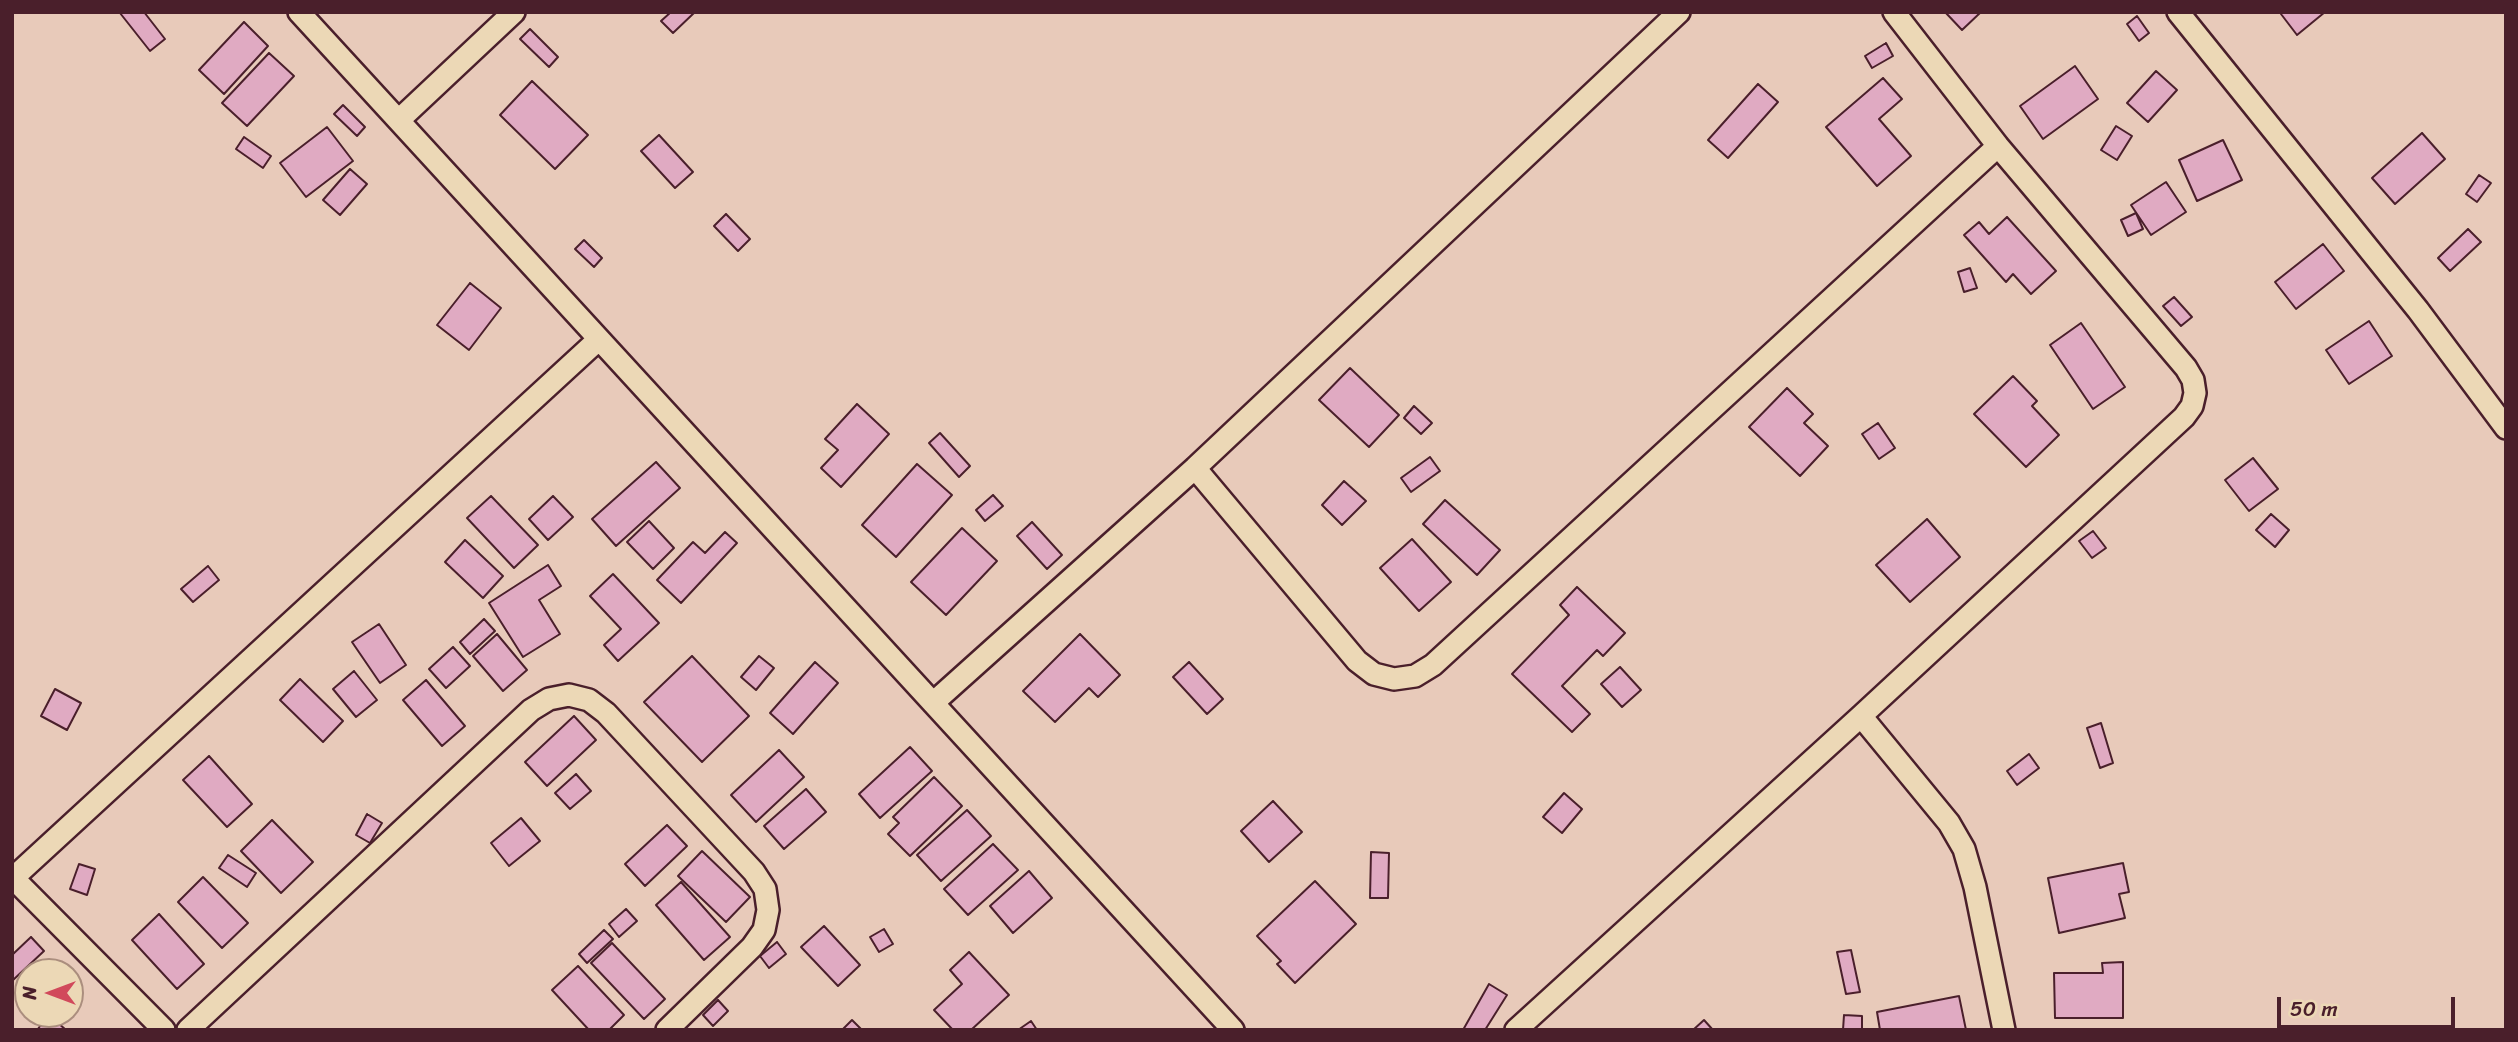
<!DOCTYPE html>
<html>
<head>
<meta charset="utf-8">
<style>
	body { margin:0 }
	#map { position:relative; width:2518px; height:1042px; overflow:hidden; background:#e8caba; font-family:Sriracha,sans-serif }
	canvas { display:block }
	.frame { position:absolute; inset:0; border:14px solid #4a1f2b; pointer-events:none }
	.north { position:absolute; left:14px; top:958px; width:70px; height:70px; box-sizing:border-box; background:#ecd8b6; border:2px solid #ab8e7e; border-radius:50%; rotate:270deg; font-size:19px; font-weight:700; line-height:28px; text-align:center; color:#4a1f2b }
	.north::after { content:''; display:block; margin:auto; width:24px; height:32px; background:#d1495b; clip-path:polygon(50% 0,100% 100%,50% 72%,0 100%) }
	.scale { position:absolute; left:2277px; top:997px; width:178px; height:32px; box-sizing:border-box; border:4px solid #4a1f2b; border-top:0; padding-left:9px; font-size:21px; line-height:24px; white-space:nowrap; color:#4a1f2b; -webkit-text-stroke:5px #ecd8b6; paint-order:stroke }
</style>
</head>
<body>
<div id="map">
<canvas width="2518" height="1042"></canvas>
<div class="frame"></div>
<div class="north">N</div>
<div class="scale">50 m</div>
</div>
<script>
const ctx = document.querySelector('canvas').getContext('2d');
ctx.lineJoin = 'round';
function fillPath(path, color) { ctx.fillStyle = color; ctx.fill(path, 'evenodd'); }
const shape = rows => new Path2D(rows.map(r => 'M' + r).join(''));
function trace(path, color, width, dash) { ctx.strokeStyle = color; ctx.lineWidth = width; ctx.lineCap = dash ? 'butt' : 'round'; ctx.setLineDash(dash || []); ctx.stroke(path); }
const building = shape([
	[144,12,165,39,150,51,120,13,144,12],
	[671,12,695,12,673,33,661,21,671,12],
	[1945,12,1981,12,1962,30,1945,12],
	[2283,12,2325,12,2297,35,2281,14,2283,12],
	[2137,16,2149,33,2139,41,2127,24,2137,16],
	[244,22,268,46,224,94,199,70,244,22],
	[530,29,558,57,549,67,520,39,530,29],
	[1886,43,1893,56,1872,68,1865,56,1886,43],
	[269,53,294,76,247,126,222,103,269,53],
	[2075,66,2098,99,2043,139,2020,106,2075,66],
	[2156,71,2177,90,2148,122,2127,103,2156,71],
	[1883,78,1902,99,1879,119,1911,156,1877,186,1826,127,1883,78],
	[532,81,588,135,555,169,500,115,532,81],
	[1758,84,1778,102,1728,158,1708,140,1758,84],
	[343,105,365,127,357,136,334,114,343,105],
	[2116,126,2132,136,2117,160,2101,150,2116,126],
	[327,127,353,161,306,197,280,163,327,127],
	[2422,133,2445,159,2395,204,2372,178,2422,133],
	[659,135,693,172,675,188,641,151,659,135],
	[244,137,271,156,263,168,236,149,244,137],
	[2223,140,2242,180,2197,201,2179,160,2223,140],
	[350,169,367,184,340,215,323,200,350,169],
	[2479,175,2491,183,2477,202,2466,194,2479,175],
	[2166,182,2186,212,2151,235,2131,205,2166,182],
	[2136,213,2143,229,2128,236,2121,220,2136,213],
	[726,214,750,239,738,251,714,226,726,214],
	[2007,217,2056,271,2031,294,2013,274,2006,282,1964,235,1979,222,1989,234,2007,217],
	[2468,229,2481,242,2450,271,2438,258,2468,229],
	[584,240,602,258,594,267,575,249,584,240],
	[2323,244,2344,271,2296,309,2275,282,2323,244],
	[1970,268,1977,288,1964,292,1958,272,1970,268],
	[470,283,501,308,469,350,437,325,470,283],
	[2174,297,2192,317,2181,326,2163,306,2174,297],
	[2369,321,2392,356,2349,384,2326,350,2369,321],
	[2081,323,2125,387,2093,409,2050,345,2081,323],
	[1350,368,1399,415,1369,447,1319,400,1350,368],
	[2013,376,2037,401,2032,406,2059,435,2026,467,1974,414,2013,376],
	[1787,388,1813,414,1804,423,1828,446,1800,476,1749,427,1787,388],
	[857,404,889,434,841,487,821,468,838,450,825,439,857,404],
	[1414,406,1432,423,1421,434,1404,418,1414,406],
	[1878,423,1895,448,1879,459,1862,434,1878,423],
	[940,433,970,466,959,477,929,443,940,433],
	[1430,457,1440,471,1411,492,1401,478,1430,457],
	[2253,458,2278,489,2249,511,2225,480,2253,458],
	[656,462,680,488,616,546,592,519,656,462],
	[917,464,952,495,896,557,862,525,917,464],
	[1344,481,1366,501,1342,525,1322,505,1344,481],
	[993,495,1003,506,985,521,976,510,993,495],
	[491,496,538,545,514,568,467,518,491,496],
	[553,496,573,517,548,540,529,519,553,496],
	[1445,500,1500,550,1477,575,1423,524,1445,500],
	[2271,514,2289,530,2275,547,2256,530,2271,514],
	[1927,519,1960,557,1910,602,1876,565,1927,519],
	[649,521,674,548,653,569,627,542,649,521],
	[1032,522,1062,555,1047,569,1017,536,1032,522],
	[962,528,997,561,946,615,911,582,962,528],
	[2093,531,2106,548,2092,558,2079,541,2093,531],
	[725,532,737,543,681,603,657,580,693,542,705,553,725,532],
	[1412,539,1451,582,1419,611,1380,568,1412,539],
	[465,540,503,576,483,598,445,562,465,540],
	[548,565,561,586,539,600,560,634,523,657,489,603,548,565],
	[208,566,219,580,193,602,181,589,208,566],
	[613,574,659,623,618,661,604,645,621,629,590,596,613,574],
	[1577,587,1625,633,1603,656,1597,650,1562,686,1590,714,1572,732,1512,674,1569,615,1560,605,1577,587],
	[484,619,495,631,470,654,460,642,484,619],
	[379,624,406,665,380,683,352,642,379,624],
	[497,634,527,670,503,691,473,656,497,634],
	[1080,634,1120,675,1098,697,1089,688,1055,722,1023,691,1080,634],
	[453,647,470,666,446,688,429,669,453,647],
	[692,656,749,716,702,762,644,702,692,656],
	[759,656,774,668,756,690,741,677,759,656],
	[815,662,838,683,793,734,770,713,815,662],
	[1189,662,1223,699,1207,714,1173,677,1189,662],
	[1620,667,1641,690,1622,707,1601,684,1620,667],
	[354,671,377,700,356,717,333,689,354,671],
	[300,679,343,721,323,742,280,700,300,679],
	[426,680,465,726,442,746,403,700,426,680],
	[55,689,81,703,67,730,41,716,55,689],
	[574,716,596,740,547,786,525,762,574,716],
	[2101,723,2113,763,2100,768,2087,728,2101,723],
	[910,747,932,771,880,818,859,794,910,747],
	[779,750,804,777,756,822,731,795,779,750],
	[2029,754,2039,768,2017,785,2007,771,2029,754],
	[209,756,252,804,227,827,183,780,209,756],
	[576,774,591,791,570,809,555,793,576,774],
	[934,777,962,806,910,856,888,834,899,823,893,817,934,777],
	[806,789,826,812,784,849,764,826,806,789],
	[1564,793,1582,809,1562,833,1543,817,1564,793],
	[1273,801,1302,832,1269,862,1241,831,1273,801],
	[967,810,991,836,941,881,917,855,967,810],
	[367,814,382,823,370,843,356,835,367,814],
	[521,818,540,841,509,866,491,843,521,818],
	[272,820,313,862,281,893,241,851,272,820],
	[667,825,687,846,645,886,625,864,667,825],
	[993,844,1018,870,968,915,944,889,993,844],
	[702,851,750,897,726,922,678,876,702,851],
	[1371,852,1389,853,1388,898,1370,898,1371,852],
	[228,855,256,873,247,887,219,868,228,855],
	[2123,863,2129,892,2119,894,2125,918,2059,933,2048,878,2123,863],
	[79,864,95,869,87,895,70,889,79,864],
	[1029,871,1052,898,1013,933,990,906,1029,871],
	[203,877,248,923,222,948,178,902,203,877],
	[1315,881,1356,924,1295,983,1277,964,1281,961,1257,936,1315,881],
	[681,882,730,937,704,960,656,905,681,882],
	[626,909,637,921,619,937,609,924,626,909],
	[159,914,204,964,177,989,132,940,159,914],
	[824,926,860,965,838,986,801,947,824,926],
	[884,929,893,944,879,952,870,937,884,929],
	[604,930,613,939,587,963,579,954,604,930],
	[31,937,44,951,12,981,12,955,31,937],
	[777,942,786,954,769,968,760,956,777,942],
	[612,943,665,999,644,1019,591,963,612,943],
	[1851,950,1860,992,1846,994,1837,952,1851,950],
	[969,952,1009,995,971,1030,953,1030,934,1010,962,984,950,970,969,952],
	[2123,962,2123,1018,2055,1018,2054,973,2103,973,2102,963,2123,962],
	[578,966,624,1015,609,1030,589,1030,552,990,578,966],
	[1489,984,1507,995,1485,1030,1463,1030,1489,984],
	[1959,996,1966,1030,1880,1030,1877,1012,1959,996],
	[718,1000,728,1011,713,1026,703,1015,718,1000],
	[49,1015,66,1030,37,1030,49,1015],
	[1844,1015,1862,1016,1862,1030,1843,1030,1844,1015],
	[852,1020,862,1030,842,1030,852,1020],
	[1704,1020,1713,1030,1693,1030,1704,1020],
	[1031,1021,1037,1030,1018,1030,1031,1021]
]);
fillPath(building, '#e0aac2');
trace(building, '#4a1f2b', 2);
const minor = shape([
	[299,12,1233,1030],
	[2178,12,2418,310,2506,428],
	[399,120,514,12],
	[1195,468,1357,661,1374,674,1394,679,1415,676,1433,665,1998,146],
	[933,703,1195,468,1679,12],
	[1861,716,1949,823,1964,849,1975,887,2004,1030],
	[13,878,164,1030],
	[12,879,598,340],
	[188,1030,531,710,549,699,569,695,589,700,606,713,754,872,765,889,768,910,764,930,752,947,667,1030],
	[1516,1030,1861,716,2184,417,2192,406,2195,393,2193,380,2186,368,1998,146,1894,12]
]);
trace(minor, '#4a1f2b', 26);
trace(minor, '#ecd8b6', 21);
</script>
</body>
</html>
